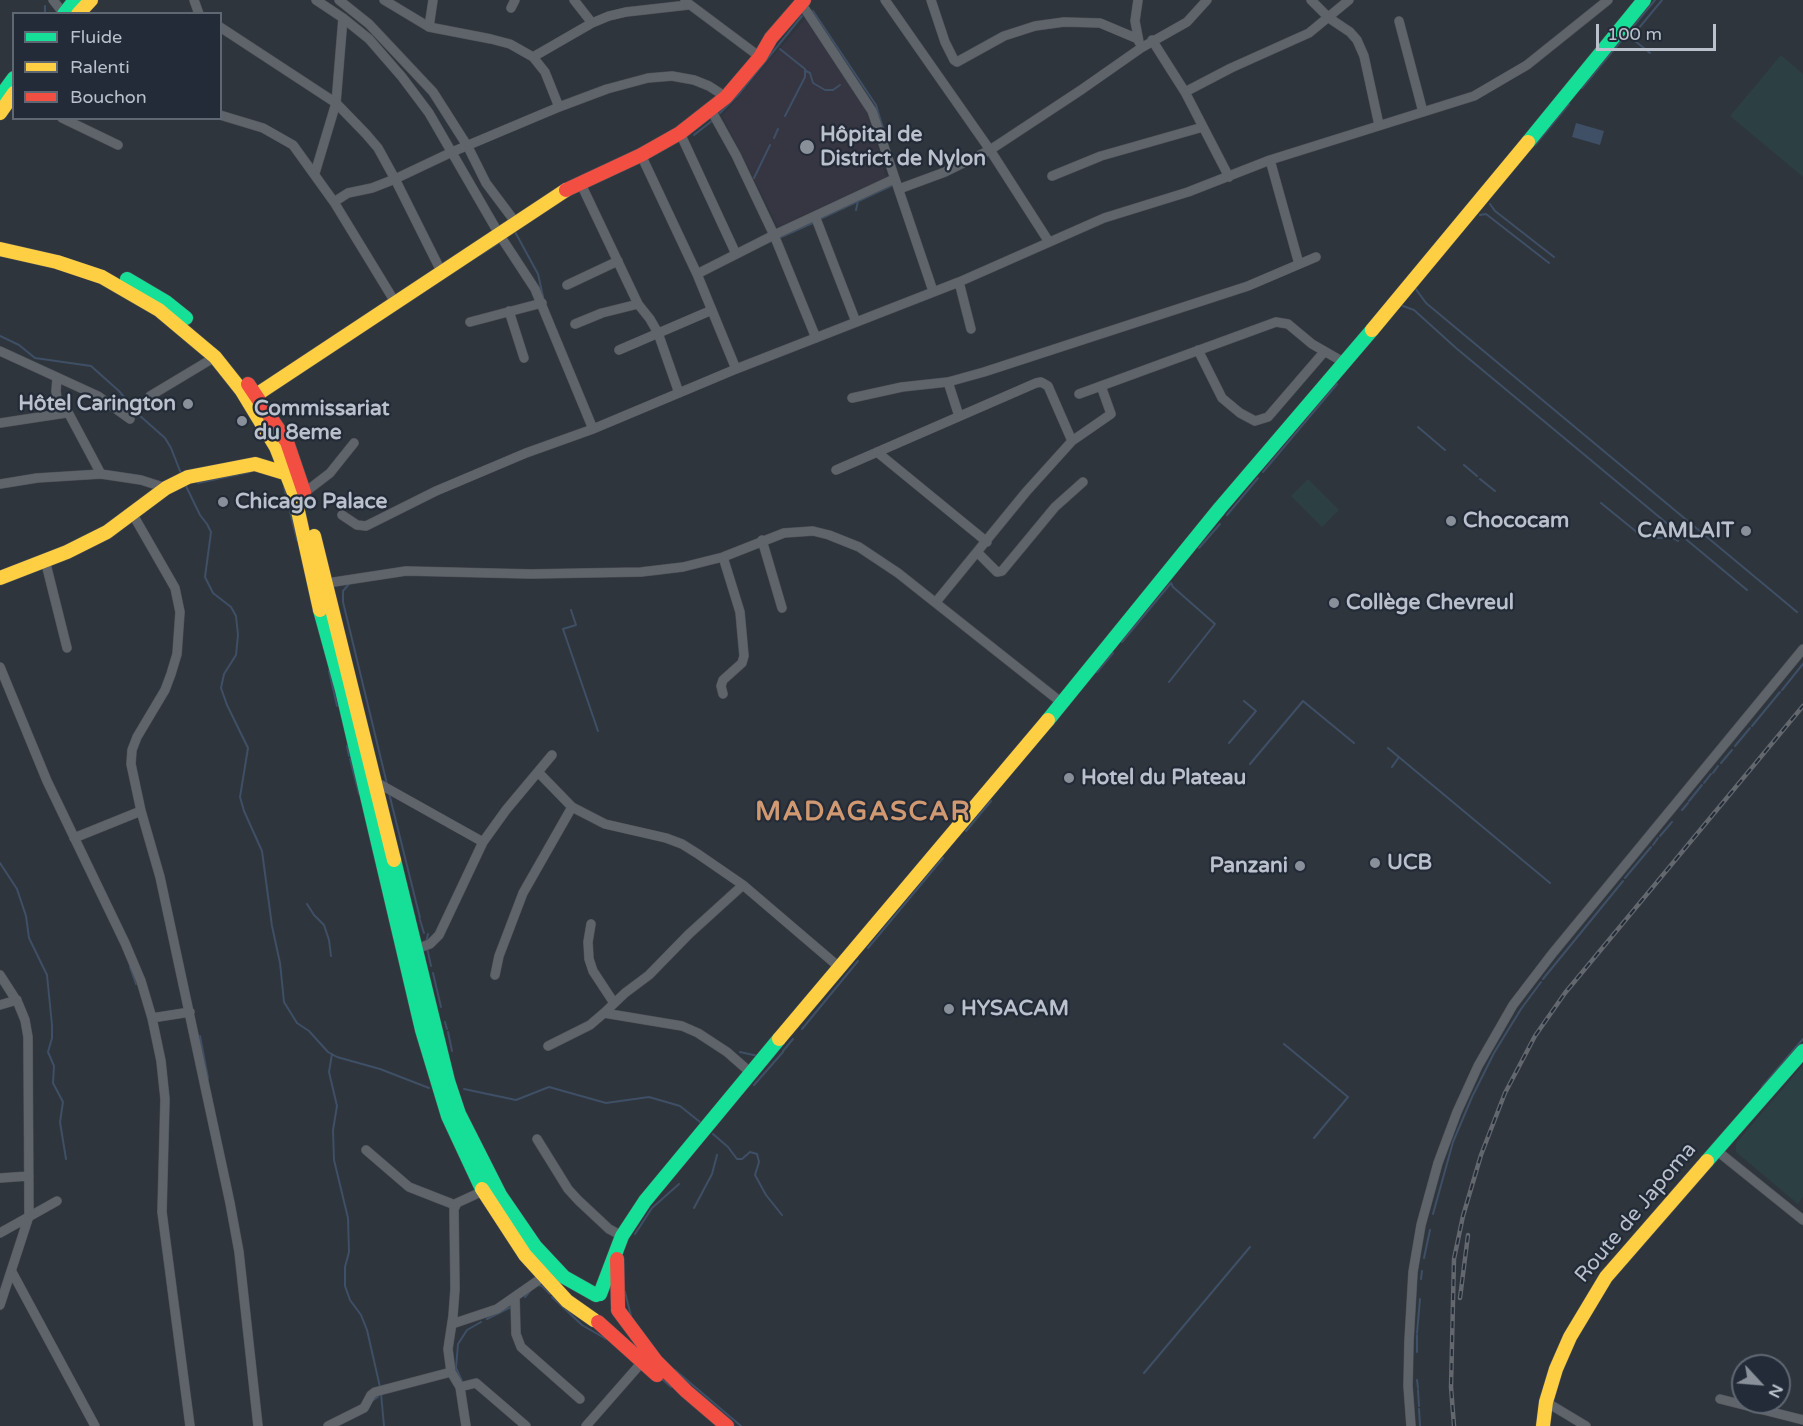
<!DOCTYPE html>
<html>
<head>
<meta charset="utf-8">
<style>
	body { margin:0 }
	#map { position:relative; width:1803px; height:1426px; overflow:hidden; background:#2f353c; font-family:"Varela Round",sans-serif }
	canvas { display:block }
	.legend { position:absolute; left:12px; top:12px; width:210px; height:108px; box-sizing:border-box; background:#222b37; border:2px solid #5f6773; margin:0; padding:8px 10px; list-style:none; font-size:18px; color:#bac1cc }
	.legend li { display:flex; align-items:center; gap:12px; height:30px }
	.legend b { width:30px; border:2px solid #5f6773 }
	.north { position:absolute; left:1731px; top:1354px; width:60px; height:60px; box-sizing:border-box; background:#222b37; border:2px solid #5f6773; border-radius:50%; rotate:116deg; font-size:16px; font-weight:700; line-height:24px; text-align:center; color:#bac1cc }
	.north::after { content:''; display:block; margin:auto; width:21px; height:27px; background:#89909a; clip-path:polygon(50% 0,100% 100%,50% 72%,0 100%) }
	.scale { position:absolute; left:1596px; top:24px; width:120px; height:27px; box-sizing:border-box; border:3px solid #bac1cc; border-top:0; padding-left:8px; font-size:18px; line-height:21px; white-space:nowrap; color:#bac1cc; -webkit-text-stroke:4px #222b37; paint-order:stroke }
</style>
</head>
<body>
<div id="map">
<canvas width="1803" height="1426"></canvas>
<ul class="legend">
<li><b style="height:8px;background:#16e098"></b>Fluide</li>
<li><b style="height:8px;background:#ffcf43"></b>Ralenti</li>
<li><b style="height:8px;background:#f24e42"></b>Bouchon</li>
</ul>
<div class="north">N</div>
<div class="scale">100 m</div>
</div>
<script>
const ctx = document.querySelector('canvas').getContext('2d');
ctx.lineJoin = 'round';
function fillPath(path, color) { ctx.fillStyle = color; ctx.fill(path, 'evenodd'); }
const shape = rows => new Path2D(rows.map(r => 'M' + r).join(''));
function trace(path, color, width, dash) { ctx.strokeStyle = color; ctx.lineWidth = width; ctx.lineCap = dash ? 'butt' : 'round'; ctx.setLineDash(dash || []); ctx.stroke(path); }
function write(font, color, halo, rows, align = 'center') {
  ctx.font = font + ' "Varela Round",sans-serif'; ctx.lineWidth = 4.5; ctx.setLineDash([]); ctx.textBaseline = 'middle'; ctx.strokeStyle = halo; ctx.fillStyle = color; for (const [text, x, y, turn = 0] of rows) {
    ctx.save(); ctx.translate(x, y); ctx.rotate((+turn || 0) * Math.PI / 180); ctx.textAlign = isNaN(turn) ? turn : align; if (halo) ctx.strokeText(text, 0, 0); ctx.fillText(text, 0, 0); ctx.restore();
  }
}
fillPath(shape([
	[805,19,867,110,886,177,778,227,722,116]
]), '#363542');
fillPath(shape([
	[1781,55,1803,74,1803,177,1730,116],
	[1308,479,1339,510,1322,527,1291,496],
	[1803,1065,1803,1197,1798,1204,1736,1152,1736,1143]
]), '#2c3f42');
fillPath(shape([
	[1576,123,1604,131,1600,145,1572,137]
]), '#3e4f66');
trace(shape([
	[45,6,45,14],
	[813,11,876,105,886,138],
	[780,49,805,69,805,77,785,116],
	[1650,53,1635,41,1634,34,1662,0],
	[13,55,14,55],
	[806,71,810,73,813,83,825,90,833,90,840,85],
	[1582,88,1655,0],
	[720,113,738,95,802,16],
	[694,135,713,120],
	[774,138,778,129],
	[1535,145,1569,104],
	[754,178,770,145],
	[1490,204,1495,211,1554,257],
	[856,210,858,201],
	[1480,215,1486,214,1549,263],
	[820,219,893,185],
	[514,230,538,274,544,301],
	[779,238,815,222],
	[480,255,500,242],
	[1415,288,1426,303,1797,612],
	[1403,306,1414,310,1456,348,1747,590],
	[0,336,19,345,35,358,91,366,119,391,139,415,165,438,171,448,182,476],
	[1418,427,1445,450],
	[1464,465,1477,476],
	[1263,472,1337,384],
	[1480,479,1495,491],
	[198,483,250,472],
	[185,484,200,515,207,524,211,532,205,577,213,593,231,607,236,616,238,635,236,655,224,674,221,688,227,705,248,748,240,797,244,811,262,851,272,926,280,963,284,1002,297,1023,309,1031,328,1052,337,1057,380,1069,429,1088],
	[284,487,297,540],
	[1601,503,1644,538,1673,538,1678,541],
	[1227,515,1258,478],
	[1199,548,1220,524],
	[349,584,343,591,343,602,387,784],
	[571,610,576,625,563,629,598,731],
	[1122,642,1171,583,1173,587,1215,624,1169,682],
	[329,671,337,706],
	[1097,672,1113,653],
	[1782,690,1803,664],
	[1752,726,1780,692],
	[1229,743,1256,711,1244,701],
	[347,746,349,756],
	[1735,746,1750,728],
	[1388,748,1550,883],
	[350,759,359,794],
	[1721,763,1732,750],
	[1250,764,1303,701,1354,743],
	[1392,767,1399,757],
	[1713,773,1718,766],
	[1704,783,1711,774],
	[389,793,420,918],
	[1689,801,1702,785],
	[1682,810,1688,803],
	[966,831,991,801],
	[1660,836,1672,822],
	[1653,845,1658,838],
	[0,863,17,889,26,916,29,938,47,975,52,1025,52,1038,48,1052,54,1066,53,1083,63,1102,60,1122,66,1159],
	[1625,878,1651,847],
	[307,904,314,915,324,925,329,940,331,956],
	[420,920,424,933],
	[426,943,428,934],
	[427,948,431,966],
	[868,948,943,858],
	[130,967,136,984],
	[433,973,441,1007],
	[1543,979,1623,881],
	[445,1022,447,1029],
	[802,1029,858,961],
	[448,1032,452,1051],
	[200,1036,208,1078],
	[1284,1044,1348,1097,1314,1138],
	[783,1051,793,1039],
	[740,1052,758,1056],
	[332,1054,329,1072,337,1106,333,1130,334,1160,348,1218,349,1252,345,1267,345,1286,350,1300,361,1315,367,1330,380,1387],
	[754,1085,783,1052],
	[1762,1087,1803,1039],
	[464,1089,516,1100,549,1087,606,1103,649,1097,680,1106,700,1122],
	[713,1134,728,1147,737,1159,742,1159,750,1152,757,1154,759,1162,755,1175,766,1195,782,1215],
	[694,1208,712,1174,717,1155],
	[1433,1214,1453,1142,1472,1097,1494,1053,1521,1009,1541,982],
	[635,1234,652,1208,679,1184],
	[1424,1258,1430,1230],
	[1421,1279,1422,1271],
	[538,1285,542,1286,550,1294],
	[625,1292,631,1316],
	[525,1297,531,1290],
	[552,1297,582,1325,606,1339],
	[487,1319,513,1306],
	[1417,1333,1420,1299],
	[1417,1342,1417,1335],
	[1417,1352,1417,1342],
	[675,1370,741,1426],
	[1144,1373,1250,1247],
	[662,1379,671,1387],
	[1417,1380,1418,1388],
	[462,1381,456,1368,458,1344,467,1330,481,1322],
	[1418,1390,1419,1406],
	[381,1393,384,1426],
	[372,1401,378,1397],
	[1419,1409,1420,1426]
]), '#3e4f66', 2);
const street = shape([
	[53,0,64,14],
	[194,0,199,14],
	[316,0,343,18,369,39,402,77,429,113,499,234,535,289,593,429],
	[339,0,369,24,433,92,468,147,486,183,516,223],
	[384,0,429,27],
	[433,0,429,27,491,39,510,44,533,57,545,72,559,107],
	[574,0,592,23],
	[885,0,990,150,1049,242],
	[931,0,945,42,954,60,957,62,1004,36,1035,26,1064,22,1100,23,1138,39],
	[1138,0,1135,21,1139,42],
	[1311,0,1329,18,1350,32,1357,40,1364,56,1379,125],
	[685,1,760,57],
	[801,3,872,111,933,291],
	[511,8,515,0],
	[1399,21,1423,112],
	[220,27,336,103,366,134,378,148,395,179,441,271],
	[1152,40,1185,92],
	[533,57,592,23,609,16,626,12,688,5],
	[711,110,736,155,774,235,816,338],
	[220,115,263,128,293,145,334,202,395,302],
	[62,118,118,145],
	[680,133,736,254],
	[641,155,697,274,736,369],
	[1270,160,1299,264],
	[315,173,336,103,343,18],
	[1052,176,1101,156,1203,127],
	[1229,177,1185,92,1231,68,1309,33,1349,0],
	[580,182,638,304,650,319,658,333,679,393],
	[899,189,945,172,990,150,1081,90,1141,48,1187,22,1207,0],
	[334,202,348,193,372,188,395,179,452,152,559,107,607,89,648,78,672,76,694,80,709,86,726,97],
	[815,216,856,322],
	[697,274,774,235,894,179],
	[959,282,971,329],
	[567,285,618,261],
	[509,311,524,358],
	[470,322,542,303],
	[575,324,602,313,638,304],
	[619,350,712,310],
	[1198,350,1222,398,1240,413,1255,421,1268,417,1324,352],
	[0,351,98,396,130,419],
	[57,378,56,391,59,414],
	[948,382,959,416],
	[1079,394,1276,322,1288,324,1312,344,1345,363],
	[150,396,215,357],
	[852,398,902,387,948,382,984,372,1248,286,1316,257],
	[0,423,66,413,69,414,101,474],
	[877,452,987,542],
	[836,470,1036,383,1041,382,1048,386,1072,441],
	[0,484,37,478,101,474,141,480,166,488],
	[304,493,330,473,354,443],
	[132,513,175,588,180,612,177,654,171,674,165,690,137,737,132,750,131,764,141,811,160,877,230,1203,239,1252,258,1426],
	[342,515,357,525,366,526,436,491,526,453,593,429,736,369,959,282,1104,218,1188,192,1270,160,1474,96,1527,65,1608,0],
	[762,540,782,608],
	[978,553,997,572,1002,571,1055,507,1083,482],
	[723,557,740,612,744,656,742,663,723,680,721,686,723,694],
	[45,560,67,648],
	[321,584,406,571,531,574,641,572,683,567,723,557,784,533,813,531,829,535,859,547,898,573,1062,703],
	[936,602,1026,492,1072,441,1111,414,1101,386],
	[0,667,47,781,125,943,141,981,152,1018,161,1061,165,1099,162,1212,190,1426],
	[538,772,572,807,605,824,666,838,682,844,698,854,743,885,839,967],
	[374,781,483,842],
	[74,838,141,811],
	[591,924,588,942,589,959,593,971,614,1003],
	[416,949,430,944,439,935,483,842,506,810,552,755],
	[0,975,18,1003,25,1020,28,1037,29,1216,0,1305],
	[495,975,499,956,523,893,572,807],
	[0,1005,17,1000],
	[604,1013,625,993,649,975,689,934,743,885],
	[152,1018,190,1012],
	[548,1046,590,1025,604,1013,682,1026,698,1033,727,1052,751,1073],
	[537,1139,568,1189,578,1200,609,1229,622,1236],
	[366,1150,409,1187,455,1205],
	[1716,1150,1803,1220],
	[0,1178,29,1176],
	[0,1233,57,1201],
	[12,1272,95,1426],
	[515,1298,516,1334,521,1347,580,1399],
	[452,1324,497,1309,543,1277],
	[460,1387,476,1383,526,1426],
	[1720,1399,1803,1420],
	[1546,1402,1586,1426],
	[328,1426,364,1408,371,1395,375,1392,451,1372],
	[466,1426,460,1387,451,1372,448,1349,453,1316,455,1289,454,1209,457,1203,483,1191],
	[586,1426,643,1361],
	[1411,1426,1408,1386,1409,1341,1413,1272,1421,1225,1438,1163,1457,1112,1478,1066,1513,1005,1552,954,1803,649]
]);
const fast = shape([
	[64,14,75,0],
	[0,97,14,78],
	[1528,142,1644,0],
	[127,279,166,302,186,318],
	[320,610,342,690,422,1030,448,1116,482,1189],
	[1048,720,1220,508,1372,330],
	[394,860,448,1081,459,1114,500,1195,535,1246,564,1277,596,1295],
	[1707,1161,1803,1051],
	[600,1294,622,1236,645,1201,779,1039]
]);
const slow = shape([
	[78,14,91,0],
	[0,113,14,93],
	[0,249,57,262,102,277,159,310,215,357,242,391,276,447,294,493,320,610],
	[1372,330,1528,142],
	[256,395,566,190],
	[314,536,394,860],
	[0,578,67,552,107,532,166,488,188,477,255,464,288,474,292,473],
	[779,1039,1048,720],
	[482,1189,525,1255,567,1301,594,1320],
	[1543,1426,1546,1402,1556,1369,1570,1337,1606,1277,1707,1161]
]);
const jam = shape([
	[566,190,641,155,680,133,726,97,760,57,771,38,804,0],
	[248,384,287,442,304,492],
	[617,1259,618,1307],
	[618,1310,656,1361,686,1391,727,1426],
	[598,1322,657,1375]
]);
trace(street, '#4d5157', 10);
trace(fast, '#4d5157', 15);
trace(slow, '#4d5157', 15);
trace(jam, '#4d5157', 15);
trace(street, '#5f636a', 9);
trace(fast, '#16e098', 14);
trace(slow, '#ffcf43', 14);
trace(jam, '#f24e42', 14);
const rail = shape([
	[1460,1298,1468,1235],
	[1454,1426,1451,1387,1454,1259,1463,1216,1481,1155,1505,1093,1535,1036,1565,993,1803,706]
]);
trace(rail, '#63676e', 4.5);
trace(rail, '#222b37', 2, [7]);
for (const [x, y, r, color] of [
	[807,147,8,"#89909a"],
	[188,404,6,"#89909a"],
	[242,421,6,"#89909a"],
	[223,502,6,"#89909a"],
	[1451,521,6,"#89909a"],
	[1746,531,6,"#89909a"],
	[1334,603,6,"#89909a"],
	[1069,778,6,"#89909a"],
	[1375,863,6,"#89909a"],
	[1300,866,6,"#89909a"],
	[949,1009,6,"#89909a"]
]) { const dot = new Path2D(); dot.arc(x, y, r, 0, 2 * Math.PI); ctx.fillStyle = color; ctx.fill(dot); trace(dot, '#222b37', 2); }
write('bold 21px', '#bac1cc', '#222b37', [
	["Hôpital de",820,135],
	["District de Nylon",820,159],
	["Hôtel Carington",176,404,"right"],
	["Commissariat",254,409],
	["du 8eme",254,433],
	["Chicago Palace",235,502],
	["Chococam",1463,521],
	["CAMLAIT",1734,531,"right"],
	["Collège Chevreul",1346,603],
	["Hotel du Plateau",1081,778],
	["UCB",1387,863],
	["Panzani",1288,866,"right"],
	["HYSACAM",961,1009]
], 'left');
write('21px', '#bac1cc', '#222b37', [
	["Route de Japoma",1636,1213,-50]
]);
ctx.letterSpacing = '1.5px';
write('bold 27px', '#d09971', '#222b37', [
	["MADAGASCAR",863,813]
]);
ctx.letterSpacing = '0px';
</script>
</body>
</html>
